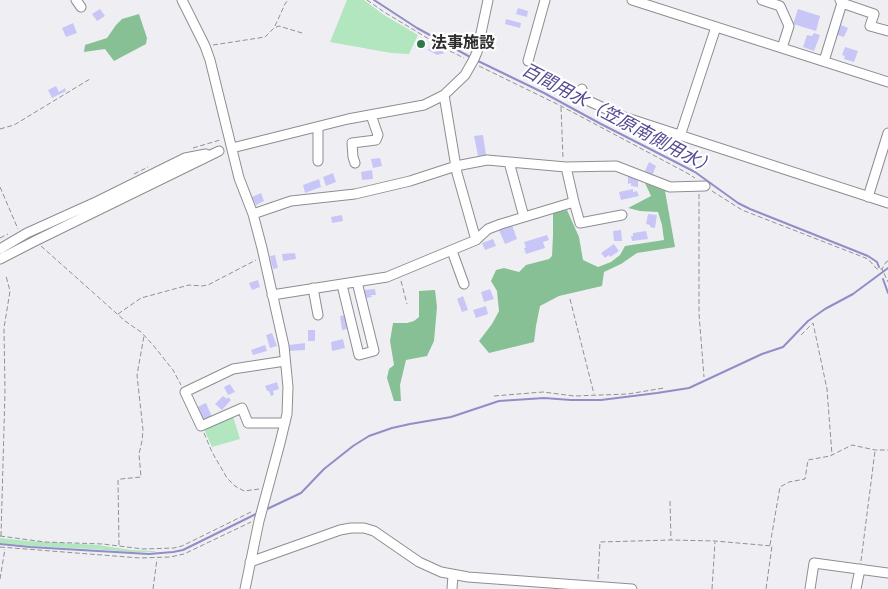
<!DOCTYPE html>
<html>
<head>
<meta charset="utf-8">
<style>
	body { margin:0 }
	canvas { display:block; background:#efeff3 }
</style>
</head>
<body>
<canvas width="888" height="589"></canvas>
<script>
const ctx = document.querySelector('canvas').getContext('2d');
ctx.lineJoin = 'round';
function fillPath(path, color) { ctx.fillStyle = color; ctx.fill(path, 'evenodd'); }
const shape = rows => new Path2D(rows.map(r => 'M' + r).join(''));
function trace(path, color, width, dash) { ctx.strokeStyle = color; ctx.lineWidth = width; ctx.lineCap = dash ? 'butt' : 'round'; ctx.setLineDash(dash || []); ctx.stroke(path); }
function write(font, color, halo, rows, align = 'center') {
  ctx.font = font + ' "DejaVu Sans","Noto Sans JP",sans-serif'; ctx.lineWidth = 4.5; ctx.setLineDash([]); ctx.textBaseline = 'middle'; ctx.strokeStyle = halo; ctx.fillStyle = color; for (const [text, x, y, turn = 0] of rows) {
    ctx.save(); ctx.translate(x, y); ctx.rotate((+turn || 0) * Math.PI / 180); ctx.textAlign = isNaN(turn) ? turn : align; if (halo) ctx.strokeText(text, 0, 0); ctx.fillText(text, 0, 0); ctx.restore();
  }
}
fillPath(shape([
	[347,0,364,0,384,15,418,35,409,54,391,53,330,42],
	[232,413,240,439,212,447,203,427],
	[0,538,28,541,98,545,131,550,155,551,155,552,132,552,91,549,32,546,0,543]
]), '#b2e6be');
fillPath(shape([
	[139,14,147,38,146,44,114,61,105,49,84,52,85,45,107,38,116,25,122,19],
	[645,183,665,191,675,247,637,253,621,264,604,272,602,286,559,296,540,306,536,326,534,342,489,353,479,341,492,324,499,311,497,291,491,281,496,270,504,268,519,272,526,265,549,259,552,256,553,235,553,213,567,210,579,237,583,260,598,267,611,262,620,255,625,246,664,240,662,225,658,212,640,211,628,208,651,196],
	[435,290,437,307,434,341,427,356,406,360,400,385,401,401,394,401,387,378,389,369,394,365,390,341,393,323,407,323,414,321,419,317,419,291]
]), '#87c095');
trace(shape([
	[374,0,417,28,472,58],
	[476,60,544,93,601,124,695,172,738,203,750,209,868,256,877,262,879,267],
	[883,279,888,293],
	[265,510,301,493,324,469,353,446,369,436,392,428,410,424,451,417,499,401,544,398,571,400,601,400,657,393,689,388,762,354,783,347,808,321,825,309,853,294,888,268],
	[0,544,30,547,149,554,173,552,183,550,258,513]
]), '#918ec7', 2);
fillPath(shape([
	[518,8,528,11,527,17,516,14],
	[100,9,105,16,97,21,92,14],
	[798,9,820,16,816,31,793,24],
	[506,19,521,23,520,28,505,24],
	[73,23,77,33,66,37,62,28],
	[841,25,848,28,844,37,837,35],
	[814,33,820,35,814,51,803,47,807,35,812,36],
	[423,39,427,43,425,49,419,50,415,46,417,40],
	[431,45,445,53,437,55,428,50],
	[845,47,858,51,854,62,844,59,845,56,842,55],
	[56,86,59,92,65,88,66,91,52,98,48,90],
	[483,135,486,155,478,156,474,136],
	[380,158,382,166,373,168,371,159],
	[649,162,656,166,652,176,646,173,647,172,645,171],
	[372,170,373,179,362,180,361,172],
	[333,173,336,182,326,186,323,177],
	[628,175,633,175,633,179,638,179,638,187,631,186,631,183,628,184],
	[319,179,321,187,305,193,303,185],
	[633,189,633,192,637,191,639,196,621,200,619,192],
	[261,193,264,201,256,205,252,197],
	[648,214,657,215,655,228,650,227,650,225,646,224],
	[342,215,343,221,332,223,331,217],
	[512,225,517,239,505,244,499,230],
	[621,230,622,241,614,241,613,231],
	[646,231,648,239,632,241,631,236,633,236,633,233],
	[547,235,549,240,543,242,545,248,526,254,524,248,526,248,524,242],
	[493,239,496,246,485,250,482,243],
	[614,244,619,251,610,257,609,255,605,258,601,253],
	[295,253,296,259,283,261,282,254],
	[275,255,278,268,273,269,270,256],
	[258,280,260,287,252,290,249,283],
	[375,289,376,295,371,295,372,297,365,298,364,290],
	[490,289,494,299,484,302,481,292],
	[463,296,468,310,462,312,457,299],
	[486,306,488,314,476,318,473,310],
	[346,315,347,329,342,330,340,316],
	[308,330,315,330,315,341,308,341],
	[272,333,277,346,270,348,266,335],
	[343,339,345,348,332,351,331,342],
	[305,343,305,350,289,351,289,345],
	[265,345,267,351,253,355,251,350],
	[277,382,279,389,273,391,274,395,271,396,269,391,267,391,265,386],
	[230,384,235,392,228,395,224,387],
	[223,396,227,399,228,397,231,400,222,410,215,404],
	[206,403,212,417,202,421,197,407]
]), '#c8c6f7');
const minor = shape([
	[76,0,81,7],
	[182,0,205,46,210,60,239,178,253,214,262,248,284,346,288,387,287,414,280,443,259,521,245,589],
	[632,0,888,82],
	[762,0,780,6,789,26,782,48],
	[840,0,842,3,874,14,870,26,888,31],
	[528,61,545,0],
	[824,61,842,3],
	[582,89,580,94,582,98,624,117,888,203],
	[318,127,318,161],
	[680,136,716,27],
	[232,148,348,119,424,105,444,95,465,75,474,59,477,52,488,0],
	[509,162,524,217],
	[355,163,353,157,352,143,376,140,378,135,371,115],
	[566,167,574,202,580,223,622,215],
	[868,197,888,133],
	[253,214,291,201,355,194,410,181,456,166,487,160,566,167,616,166,670,187,705,186],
	[476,240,488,229,501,224,574,202],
	[0,249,27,233,98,201,185,158,206,154],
	[452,251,464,284],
	[0,259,35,241,219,151],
	[342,285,359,355,374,351,357,282],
	[313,288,318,315],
	[272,295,387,277,476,240,457,173,444,95],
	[285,423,248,423,242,408,201,426,185,392,233,369,285,361],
	[250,562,340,530,351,528,364,528,374,531,419,562,441,572,468,577,632,589],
	[452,589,453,575],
	[810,589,814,563,888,573],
	[856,589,860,569]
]);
trace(minor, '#8e8e92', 11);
trace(shape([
	[367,0,384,12,444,48,464,58],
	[275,26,285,4,288,0],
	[213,45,265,37,274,28,279,26,302,33],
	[479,66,561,106,687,173,695,178],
	[561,107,563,158],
	[0,129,14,125,90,79],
	[193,148,220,140],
	[134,174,148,167],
	[0,187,18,229],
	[712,191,742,210,868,259,877,269,882,269],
	[699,194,699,314,704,377],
	[0,238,8,234],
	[41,246,125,321,141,332,153,345,173,370,181,385],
	[888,261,886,262,882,269,888,282],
	[401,281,407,304],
	[570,299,594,394],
	[118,314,141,298,189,285,202,286,208,285,256,260],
	[801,335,813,323,827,389,832,455],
	[494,396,543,392,574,396,628,394,664,388],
	[204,433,212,452,227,478,235,486,244,491,259,489],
	[670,501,671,540],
	[0,536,45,542,103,544,143,549,174,548,182,546,253,511],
	[1,536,5,391,4,328,10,291,6,276],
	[119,545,118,480,121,479,141,477,139,454,142,441,143,430,137,375,144,336],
	[770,545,780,487,789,482,805,479,808,460,830,456,852,445,875,450,888,450],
	[0,547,140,558,170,557,184,554,251,522],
	[861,561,875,451],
	[0,579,5,549],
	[598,579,600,542,671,540,715,541,772,546,766,589],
	[153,589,157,559],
	[712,589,715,542]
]), '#919194', 1, [5, 2.5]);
trace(minor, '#fff', 9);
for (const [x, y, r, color] of [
	[421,44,5,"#2f7947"]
]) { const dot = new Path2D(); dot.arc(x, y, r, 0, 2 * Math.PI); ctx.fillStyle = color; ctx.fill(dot); trace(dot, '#fff', 2); }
write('bold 16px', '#2c2c2e', '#fff', [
	["法事施設",431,44]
], 'left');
write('italic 18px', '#544b93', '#fff', [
	["百間用水（笠原南側用水）",618,120,28]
]);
</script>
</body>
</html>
